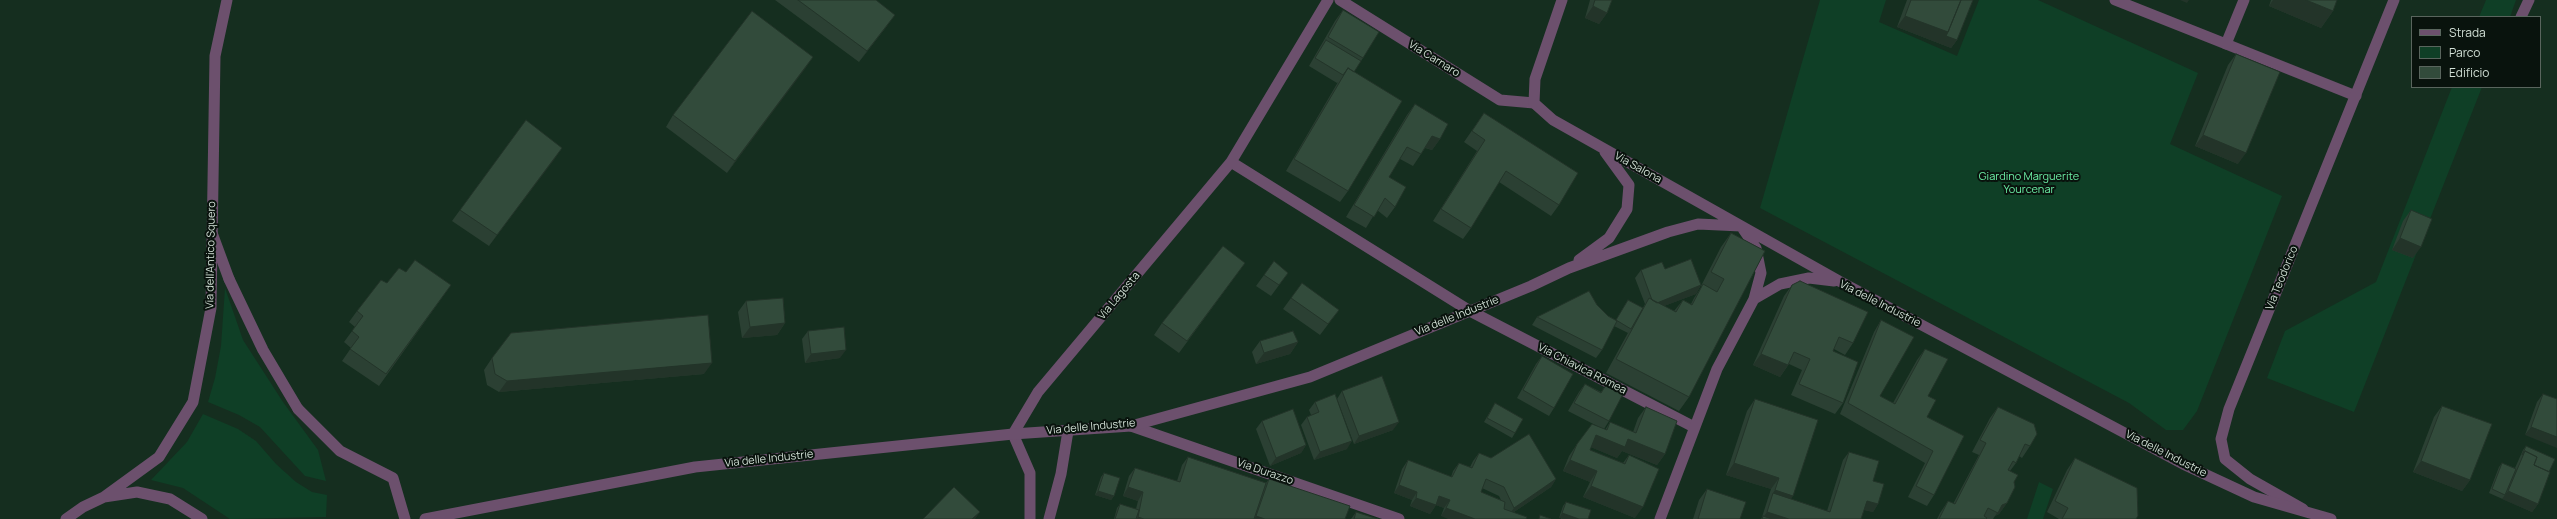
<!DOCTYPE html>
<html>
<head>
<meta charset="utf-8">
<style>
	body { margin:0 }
	#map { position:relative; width:2557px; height:519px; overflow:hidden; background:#152e1f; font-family:Manrope,sans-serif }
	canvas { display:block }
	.legend { position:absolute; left:2411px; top:16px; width:130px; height:72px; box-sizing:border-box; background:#09130d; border:1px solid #59655d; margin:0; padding:5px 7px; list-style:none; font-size:12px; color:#d1dfd5 }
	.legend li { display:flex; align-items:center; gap:8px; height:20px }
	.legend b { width:20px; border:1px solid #59655d }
</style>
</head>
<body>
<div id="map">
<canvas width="2557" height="519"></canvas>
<ul class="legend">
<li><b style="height:5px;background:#6c506d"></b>Strada</li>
<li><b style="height:11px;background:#0f3f26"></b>Parco</li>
<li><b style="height:11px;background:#324b3b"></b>Edificio</li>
</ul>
</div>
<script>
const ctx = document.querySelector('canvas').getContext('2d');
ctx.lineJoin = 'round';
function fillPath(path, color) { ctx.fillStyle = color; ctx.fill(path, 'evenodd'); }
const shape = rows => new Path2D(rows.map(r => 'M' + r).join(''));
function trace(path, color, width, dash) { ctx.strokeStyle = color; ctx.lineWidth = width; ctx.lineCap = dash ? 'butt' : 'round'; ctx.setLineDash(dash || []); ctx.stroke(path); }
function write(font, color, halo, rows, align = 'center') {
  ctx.font = font + ' Manrope,sans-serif'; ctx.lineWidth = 4; ctx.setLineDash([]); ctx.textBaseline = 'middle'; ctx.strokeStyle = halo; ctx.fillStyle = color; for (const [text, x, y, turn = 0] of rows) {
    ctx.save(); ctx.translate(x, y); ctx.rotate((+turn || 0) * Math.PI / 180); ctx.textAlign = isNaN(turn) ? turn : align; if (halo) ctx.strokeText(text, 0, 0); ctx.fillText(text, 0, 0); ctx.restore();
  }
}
fillPath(shape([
	[1820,0,1886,0,1879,22,1957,56,1979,0,2038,0,2198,73,2170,144,2282,196,2197,411,2183,430,2166,430,2129,403,1760,208],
	[2486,0,2516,0,2510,17,2479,17],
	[2452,87,2482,87,2354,412,2267,378,2285,331,2376,282],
	[225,288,243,340,283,402,318,450,326,481,305,476,260,427,239,415,208,402,215,378,221,346],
	[203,414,238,429,256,441,276,464,296,482,312,492,327,495,326,517,230,519,183,488,151,480,187,442],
	[2039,482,2053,489,2043,519,2027,519]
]), '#0f3f26');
trace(shape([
	[2521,17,2529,0],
	[2226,44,2356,96]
]), '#6c506d', 11);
trace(shape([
	[229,279,263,350,298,409]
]), '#6c506d', 11);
trace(shape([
	[1340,0,1500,100,1534,103],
	[2115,0,2226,44,2244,0],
	[1231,162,1470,311,1694,427],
	[212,233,229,279],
	[298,409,340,451,393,478,405,519],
	[1131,426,1399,519],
	[2303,509,2250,479,2225,459,2221,439,2229,409,2394,0],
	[1030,519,1030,473,1013,434,1038,392,1231,162,1328,0],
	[1049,519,1061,474,1068,431]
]), '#6c506d', 11);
trace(shape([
	[1562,0,1535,79,1534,103,1553,120,1839,281,2183,464,2254,497,2331,519],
	[1579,260,1609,238,1627,209,1629,185,1605,152],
	[1754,299,1780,284,1809,278,1834,281],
	[104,497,159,457,193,402,211,308,215,56,227,0],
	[66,519,83,507,104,497,137,492,170,499,202,519],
	[425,519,695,467,1013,434,1131,426,1310,377,1531,286,1569,268,1668,232,1698,224,1741,226],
	[1660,519,1717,369,1754,299,1761,273,1756,248,1743,229]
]), '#6c506d', 11);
fillPath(shape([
	[775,0,876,0,887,26,859,62],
	[1590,0,1612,0,1607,13,1599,24,1585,18],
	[1907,0,1973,0,1957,40,1951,48,1897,27],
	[2271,0,2337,0,2333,11,2321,28,2269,6],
	[1343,10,1363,58,1354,72,1348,191,1340,202,1286,171,1338,82,1337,83,1309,66,1335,21],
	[2236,54,2238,164,2195,146,2228,65],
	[813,57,727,173,666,127,673,115],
	[1415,104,1440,139,1432,150,1425,148,1413,166,1400,159,1389,177,1395,207,1387,218,1377,210,1366,228,1346,217,1407,115],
	[1484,113,1559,205,1551,216,1499,182,1471,228,1463,239,1433,221,1477,151,1464,142],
	[562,148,489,246,452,221,460,210],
	[2411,210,2413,258,2392,250,2403,221],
	[1731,233,1765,251,1689,397,1679,411,1606,373,1629,331,1628,333,1614,326,1602,350,1596,358,1532,325,1537,317,1597,305,1608,316,1616,320,1628,300,1643,308,1645,304,1635,278,1641,270,1665,269,1701,285,1696,294,1664,306,1674,311,1683,300,1691,304,1694,298,1702,286,1701,286,1721,247],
	[1245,263,1179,353,1154,335,1162,323],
	[406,272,451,285,379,386,342,361,351,348,344,342,355,327,349,322,357,311,387,283],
	[1288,273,1271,296,1256,286,1264,275],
	[1792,285,1853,343,1845,355,1834,349,1833,351,1843,403,1835,414,1791,395,1802,370,1789,364,1780,377,1753,365,1784,296],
	[1291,298,1339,310,1320,335,1283,309],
	[746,301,785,323,777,335,742,338,738,312],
	[1881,320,1880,396,1893,403,1917,360,1925,349,1928,396,1927,417,1964,436,1934,495,1927,506,1908,497,1925,463,1840,414,1874,332],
	[808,331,840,358,805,363,802,339],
	[1260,341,1298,342,1290,354,1256,364,1252,352],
	[1542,356,1554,408,1549,416,1517,398,1536,364],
	[492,358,704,374,499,392,487,385,484,370],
	[1585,384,1601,392,1606,385,1609,421,1604,429,1605,430,1610,422,1633,432,1638,418,1646,407,1665,454,1657,465,1622,451,1617,458,1591,447,1590,450,1623,463,1629,455,1635,518,1583,497,1590,482,1563,471,1569,456,1577,444,1603,429,1568,411,1579,392],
	[1342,391,1393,430,1354,444,1337,399],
	[2543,394,2557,399,2525,435,2537,402],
	[1755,399,1791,499,1827,511,1843,460,1849,452,1873,481,1878,504,1873,512,1864,510,1861,519,1761,519,1762,517,1771,489,1726,475,1747,411],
	[1315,402,1347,449,1314,460,1301,425,1307,417,1311,415,1309,410],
	[1495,403,1515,433,1512,438,1484,422],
	[2442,406,2470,480,2462,491,2413,472,2434,417],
	[1998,407,2030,446,2022,458,2019,456,2016,463,2010,471,2014,482,2007,503,1999,514,1995,516,1993,519,1937,519,1940,513,1948,501,1953,504,1979,455,1972,452,1990,418],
	[1262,421,1306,445,1301,453,1270,466,1256,429],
	[2526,446,2549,472,2538,504,2532,512,2489,493,2499,467,2502,463,2515,468,2523,450],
	[1479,453,1491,458,1556,479,1551,487,1514,512,1441,516,1444,508,1436,505,1430,514,1410,506,1412,500,1394,493,1402,469,1408,460,1451,477,1453,471,1459,463,1470,467,1473,461],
	[1482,488,1499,496,1501,500,1481,492],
	[1188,457,1266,483,1269,479,1345,519,1114,519,1117,508,1120,504,1136,509,1138,501,1123,496,1129,476,1135,468,1177,481,1182,465],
	[2075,458,2136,519,2059,519,2047,512,2067,470],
	[1104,473,1114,496,1111,500,1095,495,1101,477],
	[1707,489,1740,519,1693,519,1699,500],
	[1566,502,1588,519,1561,519,1561,518,1559,518,1563,506],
	[1356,512,1378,519,1351,519]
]), '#2b4033');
fillPath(shape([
	[2180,0,2189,0,2187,3],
	[2273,0,2306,0,2333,11,2321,28,2269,6],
	[1593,6,1607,13,1599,24,1585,18],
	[895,15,887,26,859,62,867,51],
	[1905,16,1948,32,1957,40,1951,48,1897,27],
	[813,57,805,69,727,173,735,161],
	[2203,135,2246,153,2238,164,2195,146],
	[1432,136,1440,139,1432,150,1424,147],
	[562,148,554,160,489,246,497,235],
	[2400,238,2421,247,2413,258,2392,250],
	[1701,285,1696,294,1648,312,1654,304],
	[785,323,777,335,742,338,750,327],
	[1298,342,1290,354,1256,364,1264,353],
	[846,350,840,358,805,363,811,354],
	[1761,354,1788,365,1780,377,1753,365],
	[712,363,704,374,499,392,507,381],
	[1399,422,1393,430,1354,444,1359,436],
	[2531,427,2557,437,2557,448,2525,435],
	[1596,435,1628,439,1665,454,1657,465,1622,451,1617,458,1588,446],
	[1352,441,1347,449,1314,460,1320,452],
	[1306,445,1301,453,1270,466,1276,458],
	[1570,460,1597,471,1590,482,1563,471],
	[2421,461,2470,480,2462,491,2413,472],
	[1734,463,1779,478,1771,489,1726,475],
	[1556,479,1551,487,1508,516,1514,508],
	[1399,485,1417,492,1412,500,1394,493],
	[1591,486,1643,507,1635,518,1583,497],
	[1128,487,1143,492,1138,501,1123,496],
	[1775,490,1793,496,1786,508,1773,493],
	[1098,491,1114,496,1111,500,1095,495],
	[2508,491,2538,504,2532,512,2502,499],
	[1439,496,1450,500,1444,508,1433,504],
	[1416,498,1436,505,1430,514,1410,506],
	[1867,501,1878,504,1873,512,1861,509],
	[2007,503,1999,514,1995,516,2002,505],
	[1446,508,1475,519,1448,519,1441,516],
	[980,512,975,519,972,519],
	[1767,512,1789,519,1762,519],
	[1562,513,1579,519,1563,519,1559,518],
	[1256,516,1265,519,1254,519],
	[1138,517,1144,519,1136,519]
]), '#233429');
const building = shape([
	[798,0,876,0,895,15,867,51,798,0],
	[1595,0,1612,0,1607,13,1593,6,1595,0],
	[1911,0,1961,0,1948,32,1905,16,1911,0],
	[1961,0,1973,0,1957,40,1946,36,1948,32,1961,0],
	[2306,0,2337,0,2333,11,2306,0],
	[1343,10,1379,32,1363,58,1328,37,1343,10],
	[752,11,813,57,735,161,673,115,752,11],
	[1326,40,1361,61,1354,72,1348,68,1343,75,1315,58,1326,40],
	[2236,54,2280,72,2246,153,2203,135,2236,54],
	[1348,68,1402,101,1348,191,1294,159,1348,68],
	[1415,104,1448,124,1440,139,1432,136,1421,154,1407,147,1389,177,1406,187,1395,207,1385,198,1374,217,1354,205,1415,104],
	[1484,113,1578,173,1559,205,1506,171,1471,228,1441,209,1485,140,1472,131,1484,113],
	[526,120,562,148,497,235,460,210,526,120],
	[2411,210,2432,219,2421,247,2400,238,2411,210],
	[1731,233,1765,251,1689,397,1616,359,1649,298,1676,312,1683,300,1692,305,1703,284,1717,292,1724,279,1711,272,1731,233],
	[1223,246,1245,263,1187,341,1162,323,1223,246],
	[1691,259,1701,285,1657,303,1652,300,1641,270,1662,262,1665,269,1691,259],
	[415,260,451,285,386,374,350,349,359,337,352,331,363,316,357,311,381,280,387,283,399,268,406,272,415,260],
	[1274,261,1288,273,1279,285,1264,275,1274,261],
	[1800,281,1868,312,1853,343,1839,337,1833,351,1858,362,1843,403,1799,384,1810,359,1794,352,1788,365,1761,354,1792,285,1800,281],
	[1302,283,1339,310,1328,324,1291,298,1302,283],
	[1589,291,1597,305,1608,316,1617,321,1602,350,1537,317,1589,291],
	[783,298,785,323,750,327,746,301,783,298],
	[1628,300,1643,308,1631,329,1616,320,1628,300],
	[708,315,712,363,507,381,495,374,492,358,511,333,708,315],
	[1881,320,1914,337,1880,396,1895,404,1925,349,1948,359,1928,396,1936,400,1927,417,1964,436,1934,495,1916,486,1933,451,1848,403,1881,320],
	[844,327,846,350,811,354,808,331,844,327],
	[1293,331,1298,342,1264,353,1260,341,1293,331],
	[1542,356,1573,374,1554,408,1523,390,1542,356],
	[1382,376,1399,422,1359,436,1342,391,1382,376],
	[1585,384,1601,393,1606,385,1623,394,1609,421,1574,403,1585,384],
	[1335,394,1352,441,1320,452,1307,417,1319,412,1315,402,1335,394],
	[2543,394,2557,399,2557,437,2531,427,2543,394],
	[1755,399,1818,420,1793,496,1775,490,1779,478,1734,463,1755,399],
	[1495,403,1523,419,1515,433,1487,418,1495,403],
	[2442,406,2492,424,2470,480,2421,461,2442,406],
	[1646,407,1677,421,1665,454,1628,439,1625,447,1596,435,1590,450,1625,464,1629,455,1659,469,1643,507,1591,486,1597,471,1570,460,1577,444,1592,424,1607,430,1610,422,1636,433,1646,407],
	[1998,407,2034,424,2037,434,2030,446,2025,444,2016,463,2013,461,2008,470,2018,475,2014,482,2015,487,2007,503,2002,505,1998,513,1988,508,1984,516,1987,518,1986,519,1939,519,1948,501,1955,504,1986,443,1980,440,1998,407],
	[1293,409,1306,445,1276,458,1262,421,1293,409],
	[1529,434,1556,479,1514,508,1504,487,1486,479,1481,492,1505,502,1504,509,1527,517,1526,519,1475,519,1446,508,1450,500,1439,496,1436,505,1416,498,1417,492,1399,485,1408,460,1452,477,1459,463,1472,468,1479,453,1491,458,1529,434],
	[2526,446,2555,459,2549,472,2534,465,2537,457,2525,451,2522,455,2526,446],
	[2525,451,2537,457,2534,465,2550,472,2538,504,2508,491,2525,451],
	[1849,452,1879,461,1873,481,1884,484,1878,504,1867,501,1861,519,1789,519,1767,512,1773,493,1830,512,1849,452],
	[1188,457,1266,483,1254,519,1144,519,1138,517,1143,492,1128,487,1135,468,1180,482,1188,457],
	[2075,458,2137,488,2138,516,2136,519,2062,519,2068,508,2055,501,2075,458],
	[2502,463,2516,469,2505,495,2492,489,2502,463],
	[1104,473,1120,478,1114,496,1098,491,1104,473],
	[1269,479,1350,506,1345,519,1265,519,1256,516,1269,479],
	[954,487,980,512,972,519,923,519,954,487],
	[1707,489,1746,502,1740,519,1698,519,1707,489],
	[1566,502,1591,510,1588,519,1579,519,1562,513,1566,502],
	[1120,504,1139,510,1136,519,1115,519,1120,504],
	[1356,512,1378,519,1354,519,1356,512],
	[1540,515,1551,519,1539,519,1540,515],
	[1763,516,1772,519,1762,519,1763,516]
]);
fillPath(building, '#324b3b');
trace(building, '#233429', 1);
write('11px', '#d1dfd5', '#09130d', [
	["Via Carnaro",1434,59,32],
	["Via Salona",1638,168,29],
	["Via dell'Antico Squero",211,255,-89],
	["Via Teodorico",2282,278,-68],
	["Via Lagosta",1119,296,-50],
	["Via delle Industrie",1880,304,27],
	["Via delle Industrie",1457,316,-22],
	["Via Chiavica Romea",1582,369,27],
	["Via delle Industrie",1091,427,-5],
	["Via delle Industrie",2166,454,27],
	["Via delle Industrie",769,459,-6],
	["Via Durazzo",1265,472,19]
]);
write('11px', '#6df0a7', '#09130d', [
	["Giardino Marguerite",2029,177],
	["Yourcenar",2029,190]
]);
</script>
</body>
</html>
